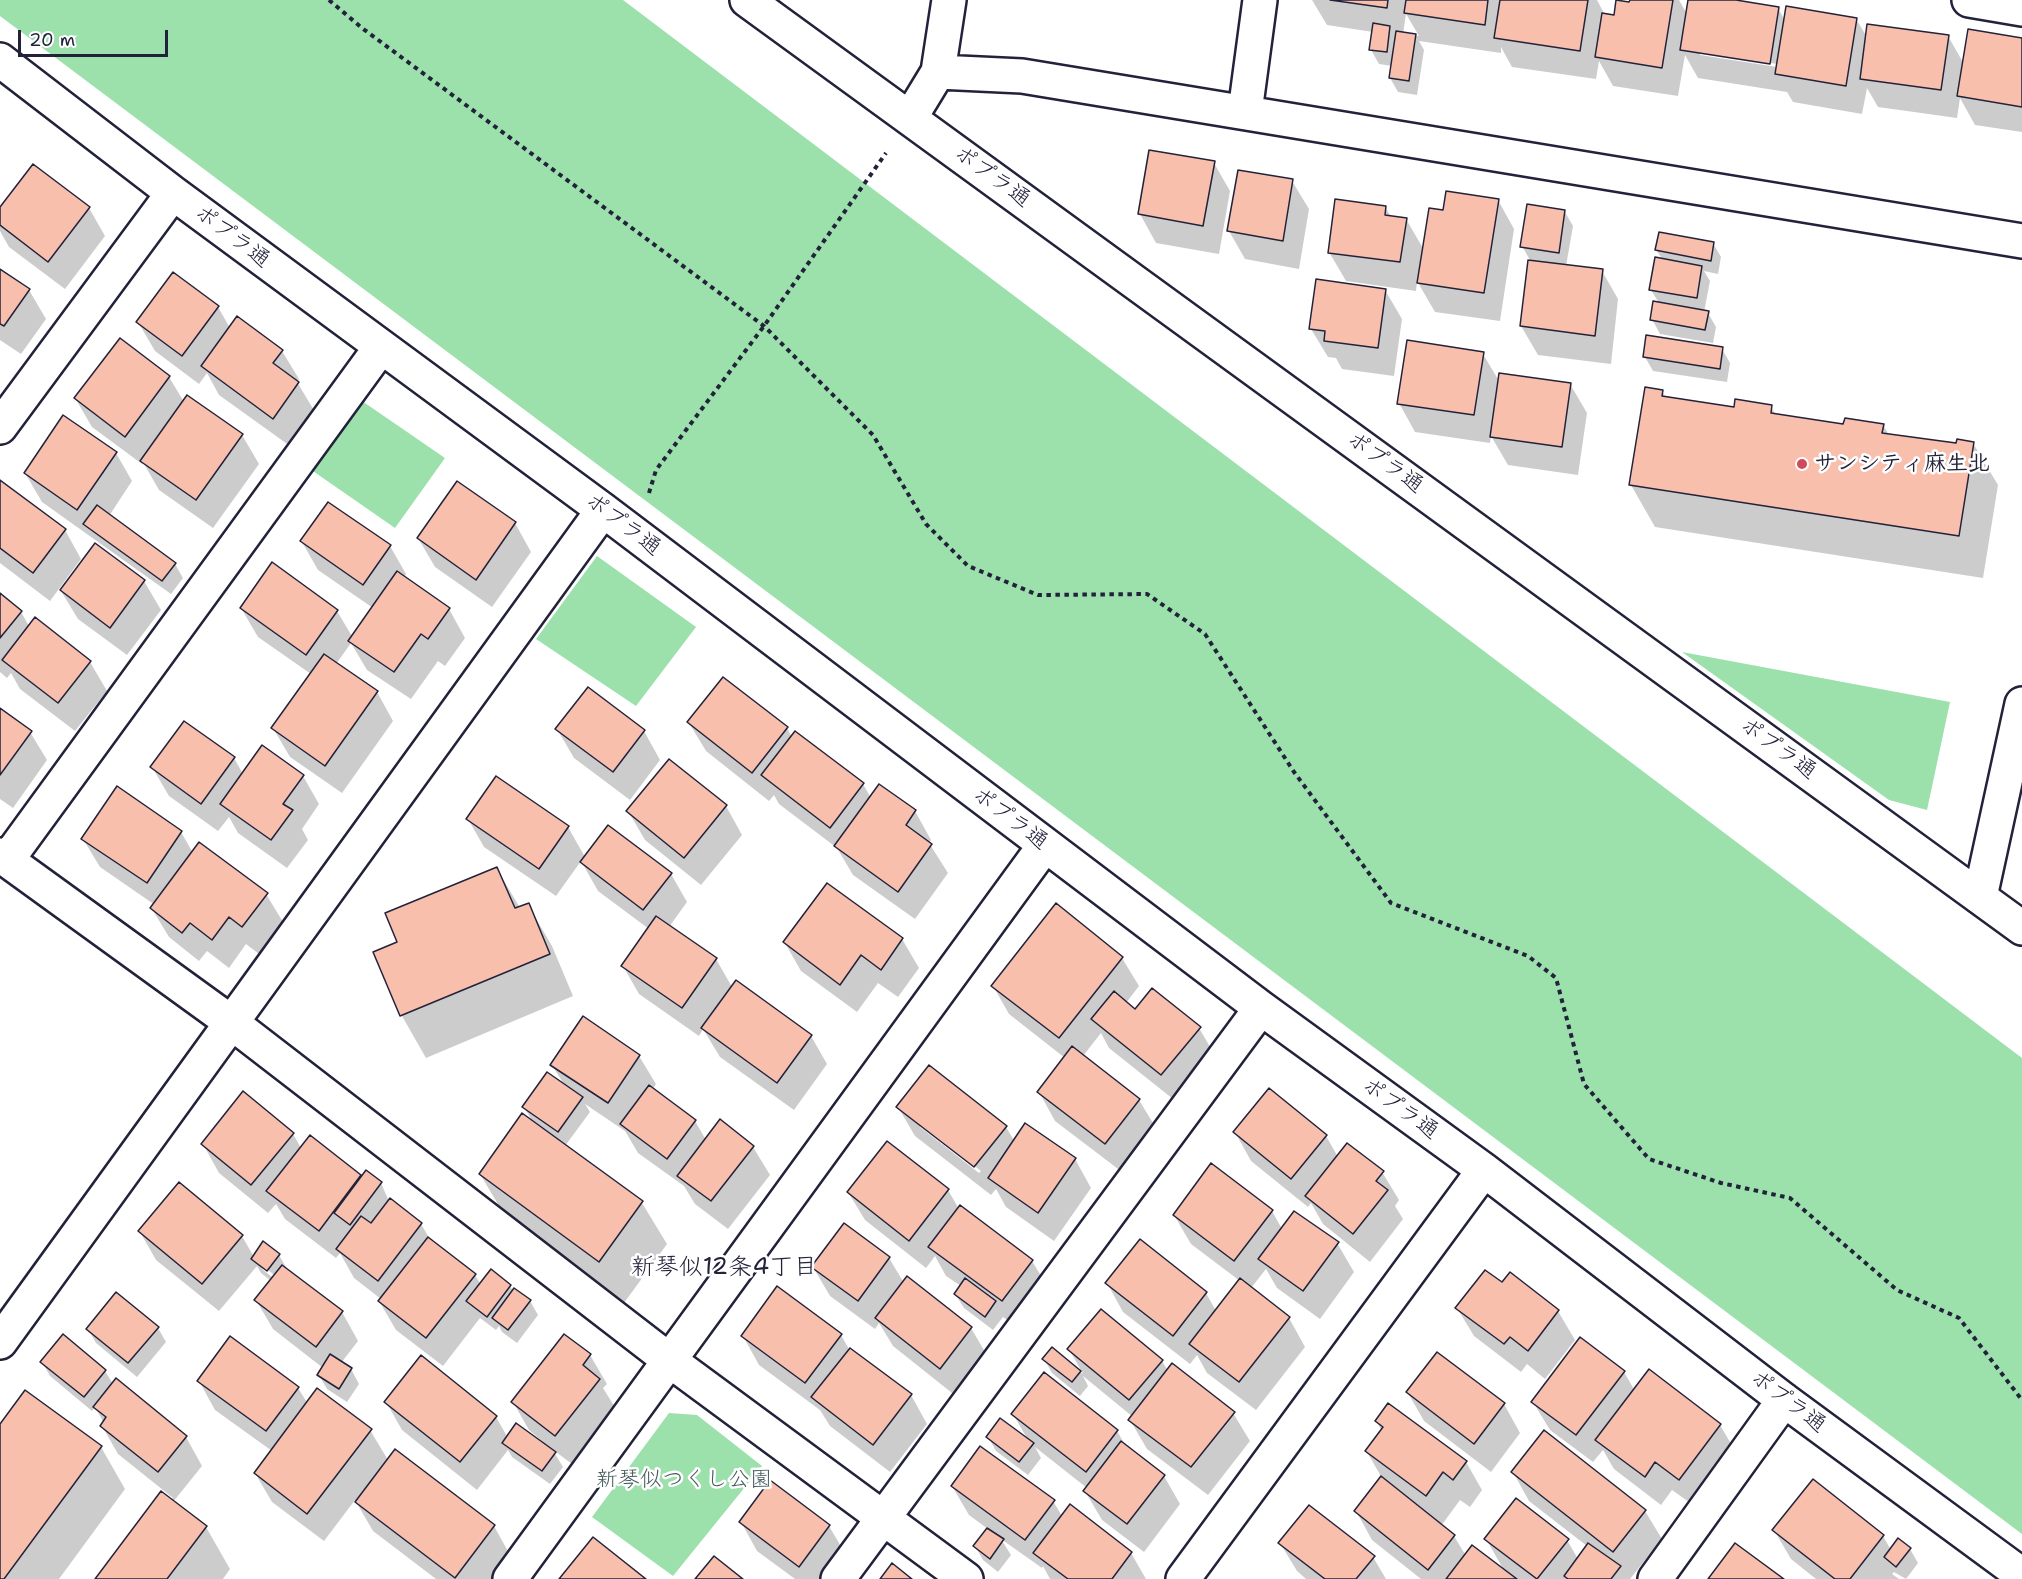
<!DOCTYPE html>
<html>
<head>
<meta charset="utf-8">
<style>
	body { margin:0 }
	#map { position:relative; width:2022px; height:1579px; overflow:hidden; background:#fff; font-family:"Shantell Sans",sans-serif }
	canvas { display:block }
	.scale { position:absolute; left:18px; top:30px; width:150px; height:27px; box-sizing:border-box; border:3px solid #22223b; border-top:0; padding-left:8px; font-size:18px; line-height:21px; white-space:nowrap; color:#22223b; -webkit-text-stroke:4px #fff; paint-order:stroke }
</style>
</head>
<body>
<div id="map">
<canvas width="2022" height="1579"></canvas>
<div class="scale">20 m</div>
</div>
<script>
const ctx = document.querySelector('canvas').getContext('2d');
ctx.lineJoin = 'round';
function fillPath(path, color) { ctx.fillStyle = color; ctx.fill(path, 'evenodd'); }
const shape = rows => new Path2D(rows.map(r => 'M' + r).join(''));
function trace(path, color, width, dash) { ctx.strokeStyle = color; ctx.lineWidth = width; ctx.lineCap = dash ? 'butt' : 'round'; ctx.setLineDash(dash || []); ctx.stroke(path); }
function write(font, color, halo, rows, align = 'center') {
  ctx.font = font + ' "Shantell Sans","Klee One",sans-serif'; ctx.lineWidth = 5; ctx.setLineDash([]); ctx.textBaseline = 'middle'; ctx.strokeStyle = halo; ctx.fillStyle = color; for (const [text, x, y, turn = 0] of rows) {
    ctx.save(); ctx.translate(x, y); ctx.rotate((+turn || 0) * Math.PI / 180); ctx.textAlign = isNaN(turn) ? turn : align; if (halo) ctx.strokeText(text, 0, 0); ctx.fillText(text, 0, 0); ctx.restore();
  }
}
fillPath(shape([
	[0,0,623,0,2022,1058,2022,1534,0,16],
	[362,401,445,458,395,528,310,469],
	[597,556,696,627,636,706,536,639],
	[1682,652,1950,702,1927,810,1889,800],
	[669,1413,697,1415,762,1466,673,1576,592,1517]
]), '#9ce0ac');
fillPath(shape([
	[1312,0,1597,0,1605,15,1615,17,1631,4,1631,0,1679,0,1687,14,1690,0,1727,0,1778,8,1785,21,1856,19,1867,37,1948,36,1964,64,2022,40,2022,132,1975,125,1960,98,1957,118,1878,107,1867,88,1862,114,1793,102,1787,92,1698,78,1685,55,1678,96,1613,86,1599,61,1596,79,1512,67,1501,47,1501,53,1419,41,1424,50,1417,95,1398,92,1390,78,1392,66,1379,64,1371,50,1373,32,1327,25],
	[1406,14,1419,36,1403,34],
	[1700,52,1777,64,1777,67,1700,55],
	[1214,163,1230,191,1219,254,1156,243,1140,214],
	[1292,181,1309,209,1299,269,1245,259,1229,231],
	[1498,200,1514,229,1500,321,1435,312,1417,281,1416,291,1346,281,1329,252,1385,207,1391,217,1406,219,1424,250,1444,212],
	[89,208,105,236,65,289,9,247,0,231,0,209],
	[1565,212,1573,226,1566,266,1602,271,1618,299,1611,364,1538,355,1521,326,1531,262,1522,246],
	[1713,243,1721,257,1718,274,1704,271,1710,281,1704,312,1708,313,1716,327,1713,343,1660,334,1652,319,1659,303,1651,290,1663,260,1656,250],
	[0,270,29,290,46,319,21,354,0,340],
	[1385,290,1402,319,1394,376,1342,369,1336,358,1328,357,1311,329],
	[218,307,230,328,282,351,299,379,297,382,315,412,290,446,219,395,207,373,199,384,155,351,138,322],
	[120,340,169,377,184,402,187,397,242,435,259,464,213,528,159,490,143,462,142,464,92,427,75,398],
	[1722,349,1730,363,1727,382,1653,371,1645,357],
	[1483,354,1499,381,1570,384,1587,413,1578,475,1508,465,1491,436,1490,443,1415,432,1399,403],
	[1662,391,1666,398,1735,409,1771,407,1776,415,1845,426,1883,425,1889,435,1957,445,1973,443,1998,485,1983,578,1655,527,1631,485],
	[116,453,132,481,109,516,175,564,183,578,171,594,42,502,25,473],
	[0,482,65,530,81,559,50,601,0,563],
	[515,523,531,552,492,607,435,567,418,538],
	[302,542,390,546,406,574,404,578,449,609,465,638,445,666,438,661,411,699,367,670,351,643,336,664,377,692,393,721,342,793,290,757,273,728,311,674,258,637,241,608,337,611,353,638,373,608,318,570],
	[96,545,144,581,161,610,127,655,78,619,61,591],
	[0,595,21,612,29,626,90,662,107,691,75,731,20,689,11,673,7,678,0,672],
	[723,679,787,728,792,737,863,784,871,798,915,811,931,840,929,843,948,873,915,919,853,875,837,848,779,804,774,795,769,801,706,751,689,723],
	[0,710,30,732,47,760,13,808,0,799],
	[557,729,644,731,660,760,630,800,574,758],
	[234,758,243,774,303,776,319,804,302,829,308,840,287,868,238,833,229,817,218,831,169,796,152,767],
	[497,778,568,827,585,857,671,874,687,902,669,927,716,959,732,987,811,1036,827,1064,794,1110,720,1057,703,1029,699,1036,639,994,623,966,649,929,598,891,581,861,556,896,484,847,468,819],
	[118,788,181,832,193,853,266,894,283,922,259,954,246,944,229,968,207,951,199,961,169,937,152,909,155,905,100,867,83,839],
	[726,806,742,835,701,885,645,840,628,811],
	[497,869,520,908,528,905,552,946,573,996,426,1058,402,1016,375,953,399,943],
	[902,939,919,968,898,997,878,983,857,1012,801,971,785,943],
	[1122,958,1139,986,1126,1003,1136,1011,1199,1028,1216,1057,1178,1103,1109,1048,1101,1033,1083,1056,1139,1100,1156,1128,1122,1172,1055,1121,1039,1092,1065,1058,1009,1014,993,986],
	[639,1056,656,1084,652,1090,695,1121,706,1140,753,1147,770,1175,728,1229,695,1204,684,1186,638,1153,625,1131,585,1104,590,1112,565,1146,642,1203,667,1244,624,1303,505,1216,480,1174,534,1124,524,1107,565,1086,552,1065],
	[898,1107,1006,1127,1015,1142,1075,1159,1091,1188,1054,1241,1006,1207,996,1189,991,1195,915,1136],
	[920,1123,981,1171,979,1173,920,1127],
	[1235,1132,1326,1136,1338,1157,1382,1172,1399,1200,1395,1206,1403,1219,1370,1262,1323,1224,1311,1203,1308,1207,1251,1161],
	[293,1134,301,1148,361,1178,381,1183,388,1199,421,1224,431,1241,475,1275,481,1285,510,1286,513,1291,530,1301,538,1315,517,1343,502,1332,499,1326,496,1330,480,1318,443,1366,396,1330,379,1301,381,1299,354,1278,340,1253,336,1258,285,1219,276,1204,268,1213,219,1173,203,1144],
	[948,1190,959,1209,1032,1261,1049,1289,1019,1329,1003,1317,993,1330,964,1308,955,1294,961,1286,946,1276,935,1256,926,1268,865,1220,848,1192],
	[1272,1211,1282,1229,1337,1243,1354,1272,1320,1319,1277,1288,1266,1269,1251,1288,1289,1318,1305,1347,1256,1410,1207,1373,1197,1355,1190,1364,1123,1312,1107,1283,1206,1293,1216,1311,1240,1281,1191,1244,1174,1215],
	[844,1225,889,1258,904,1283,908,1278,971,1328,988,1357,957,1397,893,1346,879,1323,875,1329,830,1296,813,1267],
	[140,1232,242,1236,254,1257,279,1255,287,1269,342,1312,358,1341,341,1363,351,1369,359,1384,347,1402,327,1389,319,1375,323,1368,273,1329,256,1300,271,1281,261,1273,257,1266,219,1311,156,1260],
	[262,1265,274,1275,272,1277,262,1269],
	[1510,1274,1558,1311,1575,1340,1545,1379,1527,1364,1521,1372,1474,1336,1457,1308,1502,1284],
	[158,1328,166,1342,137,1377,96,1343,88,1329],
	[841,1335,850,1351,911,1395,927,1424,890,1472,830,1426,820,1410,759,1365,743,1336],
	[63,1336,105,1371,113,1384,186,1437,202,1466,173,1502,206,1527,230,1569,223,1579,97,1579,173,1498,118,1454,102,1426,104,1423,95,1407,92,1411,50,1376,42,1362],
	[1052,1349,1083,1374,1069,1349,1162,1361,1168,1371,1233,1413,1250,1441,1208,1495,1147,1449,1130,1420,1133,1417,1083,1376,1088,1386,1080,1396,1052,1373,1044,1359],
	[590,1355,607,1384,603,1388,616,1409,572,1464,552,1449,563,1467,550,1484,512,1457,508,1450,477,1490,402,1430,386,1402,496,1417,508,1438,540,1443,542,1441,529,1430,513,1402],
	[1624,1372,1635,1391,1720,1425,1737,1454,1696,1507,1672,1490,1661,1505,1614,1469,1603,1450,1593,1462,1550,1430,1533,1402],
	[199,1381,298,1388,308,1404,370,1430,388,1460,494,1526,510,1555,492,1579,436,1579,373,1531,355,1500,324,1541,272,1502,255,1473,272,1451,215,1410],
	[25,1392,101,1447,125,1489,59,1579,0,1579,0,1426],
	[1408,1393,1504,1404,1520,1433,1491,1472,1424,1421],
	[1013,1414,1117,1431,1127,1448,1164,1476,1180,1504,1144,1552,1102,1520,1085,1491,1087,1488,1035,1447,1041,1458,1028,1475,996,1451,988,1437,1028,1440],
	[1376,1421,1466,1462,1482,1490,1470,1507,1460,1500,1441,1526,1454,1536,1466,1556,1505,1572,1486,1539,1567,1540,1578,1559,1587,1546,1529,1501,1513,1472,1645,1511,1662,1539,1630,1579,1421,1579,1372,1540,1356,1511,1382,1478,1367,1452,1382,1431],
	[770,1483,829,1526,846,1555,828,1579,795,1579,757,1551,741,1522],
	[952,1486,1053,1501,1062,1516,1131,1553,1146,1579,1050,1579,1043,1566,1042,1568,1001,1539,1011,1555,998,1572,983,1560,975,1546,988,1529,969,1515],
	[1774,1530,1883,1536,1891,1550,1910,1549,1918,1563,1906,1579,1894,1572,1892,1574,1899,1579,1816,1579,1791,1559],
	[1280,1543,1373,1557,1386,1579,1306,1579,1297,1571]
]), '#0003');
const building = shape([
	[1330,0,1388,0,1387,8,1330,0],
	[1406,0,1488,0,1485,25,1404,13,1406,0],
	[1500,0,1588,0,1580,51,1494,38,1500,0],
	[1616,0,1629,2,1630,0,1673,0,1662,68,1595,57,1602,13,1614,15,1616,0],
	[1688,0,1736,0,1779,7,1770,64,1680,50,1688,0],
	[1786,6,1857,18,1846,86,1775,74,1786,6],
	[1373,23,1390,26,1387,52,1369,50,1373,23],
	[1867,24,1949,35,1941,90,1860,79,1867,24],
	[1968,29,2022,38,2022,107,1957,96,1968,29],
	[1396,31,1416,34,1409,81,1389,78,1396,31],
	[1149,150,1215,161,1203,226,1138,214,1149,150],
	[33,164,90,207,48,262,0,225,0,207,33,164],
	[1238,170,1293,179,1283,241,1227,231,1238,170],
	[1446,191,1499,199,1484,293,1417,283,1429,208,1443,210,1446,191],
	[1335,199,1386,206,1385,215,1407,218,1400,262,1328,253,1335,199],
	[1527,204,1565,210,1559,253,1520,247,1527,204],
	[1659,232,1714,242,1711,261,1655,250,1659,232],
	[1655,257,1702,266,1697,298,1649,290,1655,257],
	[1528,260,1603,269,1595,336,1520,326,1528,260],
	[0,269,30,289,4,326,0,324,0,269],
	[173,272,219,306,182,356,136,322,173,272],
	[1316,279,1386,289,1378,348,1324,341,1325,331,1309,329,1316,279],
	[1653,301,1709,311,1705,330,1650,320,1653,301],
	[237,316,283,350,273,363,299,382,273,419,201,366,237,316],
	[1646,335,1723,347,1720,369,1643,357,1646,335],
	[120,338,170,376,125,437,74,398,120,338],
	[1407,340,1484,352,1474,415,1397,404,1407,340],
	[1499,373,1571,383,1562,447,1490,437,1499,373],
	[1645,387,1663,390,1662,396,1734,407,1735,399,1772,405,1771,413,1843,424,1845,418,1884,424,1882,433,1956,443,1957,439,1974,442,1959,536,1629,485,1645,387],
	[187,395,243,434,196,500,140,461,187,395],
	[63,415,117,452,77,510,24,473,63,415],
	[0,480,66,529,33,573,0,548,0,480],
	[457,481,516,522,476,580,417,538,457,481],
	[328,502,391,545,363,585,300,541,328,502],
	[97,505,176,563,162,581,83,524,97,505],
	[95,543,145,580,110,628,60,590,95,543],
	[272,562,338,610,306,655,240,608,272,562],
	[397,571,450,608,428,639,421,634,394,672,348,641,397,571],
	[0,593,22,611,0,638,0,593],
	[35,617,91,661,58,703,2,660,35,617],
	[324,654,378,691,325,766,271,728,324,654],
	[723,677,788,727,752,773,687,722,723,677],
	[588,687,645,730,613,772,555,729,588,687],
	[0,708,32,731,0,775,0,708],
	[184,721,235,757,201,804,150,767,184,721],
	[795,731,864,783,830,828,761,775,795,731],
	[262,745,304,775,283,804,293,810,271,840,220,804,262,745],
	[669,759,727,805,684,858,626,811,669,759],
	[496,776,569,826,539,869,466,819,496,776],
	[879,784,916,810,906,825,932,844,898,892,834,846,879,784],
	[117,786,182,831,147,883,81,839,117,786],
	[608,825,672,873,643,910,580,862,608,825],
	[199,842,268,893,242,927,229,917,212,940,190,923,182,933,150,908,199,842],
	[497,867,515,908,529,903,550,954,400,1016,373,952,397,942,385,913,497,867],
	[827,883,903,938,881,970,861,955,840,985,783,942,827,883],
	[1056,903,1123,957,1059,1038,991,986,1056,903],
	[656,916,717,958,682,1008,621,966,656,916],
	[736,980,812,1035,777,1083,701,1028,736,980],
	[1152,988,1201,1027,1161,1075,1091,1019,1114,991,1135,1009,1152,988],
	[583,1016,640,1055,608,1103,550,1065,583,1016],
	[1072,1046,1140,1099,1105,1144,1037,1092,1072,1046],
	[929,1065,1007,1126,974,1167,896,1107,929,1065],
	[547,1072,583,1097,558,1132,522,1107,547,1072],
	[649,1085,696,1120,667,1159,620,1124,649,1085],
	[1269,1088,1327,1135,1291,1179,1233,1132,1269,1088],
	[243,1091,294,1133,251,1185,201,1144,243,1091],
	[522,1113,643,1201,599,1262,479,1174,522,1113],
	[720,1119,754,1146,711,1201,677,1176,720,1119],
	[1025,1123,1076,1158,1038,1213,988,1178,1025,1123],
	[310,1135,361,1175,319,1231,266,1191,310,1135],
	[887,1141,949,1189,909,1241,847,1192,887,1141],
	[1347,1143,1384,1171,1376,1181,1388,1190,1353,1234,1305,1196,1347,1143],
	[1211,1163,1273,1210,1234,1261,1173,1215,1211,1163],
	[366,1170,382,1182,350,1225,334,1213,366,1170],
	[179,1182,243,1235,202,1284,138,1231,179,1182],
	[390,1198,422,1223,378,1281,336,1249,361,1216,371,1223,390,1198],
	[960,1205,1033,1260,1002,1301,928,1247,960,1205],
	[1294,1211,1339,1242,1303,1291,1258,1259,1294,1211],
	[844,1223,890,1257,858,1301,811,1267,844,1223],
	[428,1237,476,1274,426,1338,378,1301,428,1237],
	[1140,1239,1207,1292,1173,1336,1105,1283,1140,1239],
	[263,1241,280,1254,267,1271,251,1259,263,1241],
	[282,1265,343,1311,316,1347,254,1300,282,1265],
	[491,1269,511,1285,487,1317,466,1301,491,1269],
	[1485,1270,1502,1282,1510,1272,1559,1310,1528,1351,1510,1337,1504,1344,1455,1308,1485,1270],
	[907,1276,972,1327,940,1369,875,1318,907,1276],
	[965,1278,996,1301,985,1317,954,1294,965,1278],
	[1240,1278,1290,1317,1239,1382,1189,1344,1240,1278],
	[777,1286,842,1334,805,1383,741,1336,777,1286],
	[514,1288,531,1300,508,1330,492,1318,514,1288],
	[116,1292,159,1327,128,1363,86,1329,116,1292],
	[1101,1309,1163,1360,1129,1400,1067,1349,1101,1309],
	[63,1334,106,1370,84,1397,40,1362,63,1334],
	[564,1334,591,1354,583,1365,600,1379,555,1436,511,1402,564,1334],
	[230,1336,299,1387,266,1431,197,1381,230,1336],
	[1580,1337,1625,1371,1576,1435,1531,1402,1580,1337],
	[1052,1347,1081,1371,1072,1382,1042,1359,1052,1347],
	[850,1348,912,1394,873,1445,811,1397,850,1348],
	[1437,1352,1505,1403,1474,1444,1406,1392,1437,1352],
	[330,1354,352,1368,339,1389,317,1375,330,1354],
	[421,1355,497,1416,460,1462,384,1402,421,1355],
	[1172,1363,1235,1412,1191,1467,1128,1420,1172,1363],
	[1649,1369,1721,1424,1679,1480,1655,1462,1645,1477,1595,1440,1649,1369],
	[1044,1372,1118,1430,1086,1472,1011,1414,1044,1372],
	[116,1378,187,1436,158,1472,100,1426,106,1417,93,1407,116,1378],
	[317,1388,372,1429,307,1514,254,1473,317,1388],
	[25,1390,102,1446,4,1579,0,1579,0,1424,25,1390],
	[1388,1403,1467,1461,1453,1480,1443,1472,1426,1496,1365,1451,1383,1427,1375,1421,1388,1403],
	[1000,1418,1034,1443,1019,1462,986,1437,1000,1418],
	[516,1423,556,1452,542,1471,502,1443,516,1423],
	[1544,1430,1646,1510,1613,1552,1511,1472,1544,1430],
	[1121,1441,1165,1475,1127,1524,1083,1491,1121,1441],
	[980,1446,1055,1500,1025,1540,951,1486,980,1446],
	[395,1449,495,1525,455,1578,355,1502,395,1449],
	[1381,1476,1455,1535,1428,1570,1354,1511,1381,1476],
	[1813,1479,1884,1535,1850,1579,1835,1579,1772,1530,1813,1479],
	[770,1480,830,1525,799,1567,739,1522,770,1480],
	[161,1491,207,1526,167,1579,95,1579,161,1491],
	[1516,1498,1569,1539,1537,1579,1484,1539,1516,1498],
	[1070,1504,1132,1552,1112,1579,1068,1579,1033,1553,1070,1504],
	[1309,1505,1375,1556,1356,1579,1325,1579,1278,1543,1309,1505],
	[987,1528,1004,1539,990,1559,973,1546,987,1528],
	[593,1537,646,1579,559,1579,593,1537],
	[1898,1538,1911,1548,1896,1567,1884,1557,1898,1538],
	[1588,1543,1621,1566,1611,1579,1568,1579,1564,1576,1588,1543],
	[1735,1543,1784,1579,1708,1579,1735,1543],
	[1472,1545,1517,1579,1446,1579,1472,1545],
	[714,1556,743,1579,695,1579,714,1556],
	[892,1563,912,1579,880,1579,892,1563]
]);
fillPath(building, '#f7bfac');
trace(building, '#22223b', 1.5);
const minor = shape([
	[1969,0,2022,9],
	[0,60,173,193,603,510,1261,1008,1484,1170,1784,1400,2022,1575],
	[938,72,949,0],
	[1245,112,1260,0],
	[910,118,938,72,1022,76,2022,241],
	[0,427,173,193],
	[0,855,232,1023,669,1360,966,1579],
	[7,860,381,347],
	[1980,897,2022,704],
	[0,1342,603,510],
	[510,1579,1045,845],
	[838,1579,1261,1008],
	[1183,1579,1484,1170],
	[1655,1579,1784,1400]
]);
const tertiary = shape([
	[747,0,2022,928]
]);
trace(minor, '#22223b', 38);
trace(tertiary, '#22223b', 38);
trace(shape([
	[329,0,362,28,764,326,873,435,926,524,968,566,1038,595,1147,594,1205,634,1294,772,1391,903,1528,956,1556,978,1584,1084,1649,1159,1721,1183,1790,1198,1897,1290,1959,1318,2022,1400],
	[649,493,656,470,764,326,886,153]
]), '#22223b', 4, [4.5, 4.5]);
trace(minor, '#fff', 33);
trace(tertiary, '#fff', 33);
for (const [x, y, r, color] of [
	[1802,464,6,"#d1495b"]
]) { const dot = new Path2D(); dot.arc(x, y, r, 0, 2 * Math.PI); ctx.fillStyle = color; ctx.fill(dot); trace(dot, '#fff', 2); }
write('22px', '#22223b', '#fff', [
	["ポプラ通",992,177,36],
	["ポプラ通",232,237,37],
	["ポプラ通",1385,463,36],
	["ポプラ通",623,525,37],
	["ポプラ通",1778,749,36],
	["ポプラ通",1010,819,37],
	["ポプラ通",1400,1109,36],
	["ポプラ通",1788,1402,37]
]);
write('bold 22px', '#22223b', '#fff', [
	["サンシティ麻生北",1814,464]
], 'left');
write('22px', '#475b5d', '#fff', [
	["新琴似つくし公園",684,1480]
]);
write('24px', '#22223b', '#fff', [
	["新琴似12条4丁目",724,1268]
]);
</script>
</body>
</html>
